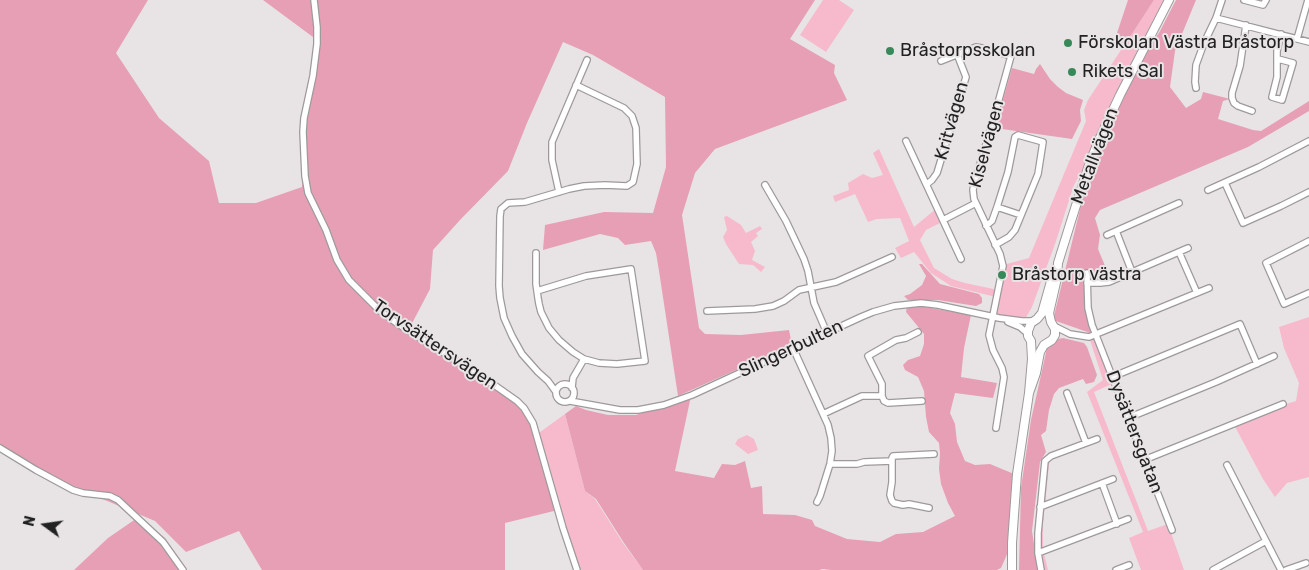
<!DOCTYPE html>
<html>
<head>
<meta charset="utf-8">
<style>
	body { margin:0 }
	#map { position:relative; width:1309px; height:570px; overflow:hidden; background:#e8e4e5; font-family:Rubik,sans-serif }
	canvas { display:block }
	.north { position:absolute; left:20px; top:500px; width:50px; height:50px; -webkit-text-stroke:4px #e8e4e5; paint-order:stroke; rotate:284deg; font-size:14px; font-weight:700; line-height:20px; text-align:center; color:#232222 }
	.north::after { content:''; display:block; margin:auto; width:18px; height:22px; background:#232222; clip-path:polygon(50% 0,100% 100%,50% 72%,0 100%) }
</style>
</head>
<body>
<div id="map">
<canvas width="1309" height="570"></canvas>
<div class="north">N</div>
</div>
<script>
const ctx = document.querySelector('canvas').getContext('2d');
ctx.lineJoin = 'round';
function fillPath(path, color) { ctx.fillStyle = color; ctx.fill(path, 'evenodd'); }
const shape = rows => new Path2D(rows.map(r => 'M' + r).join(''));
function trace(path, color, width, dash) { ctx.strokeStyle = color; ctx.lineWidth = width; ctx.lineCap = dash ? 'butt' : 'round'; ctx.setLineDash(dash || []); ctx.stroke(path); }
function write(font, color, halo, rows, align = 'center') {
  ctx.font = font + ' Rubik,sans-serif'; ctx.lineWidth = 4; ctx.setLineDash([]); ctx.textBaseline = 'middle'; ctx.strokeStyle = halo; ctx.fillStyle = color; for (const [text, x, y, turn = 0] of rows) {
    ctx.save(); ctx.translate(x, y); ctx.rotate((+turn || 0) * Math.PI / 180); ctx.textAlign = isNaN(turn) ? turn : align; if (halo) ctx.strokeText(text, 0, 0); ctx.fillText(text, 0, 0); ctx.restore();
  }
}
fillPath(shape([
	[823,0,839,0,854,10,826,52,800,35],
	[1154,0,1164,0,1151,25,1118,96,1095,148,1074,185,1055,244,1032,307,1025,319,993,316,996,297,951,286,931,273,914,252,901,258,895,248,909,241,900,218,877,219,868,222,855,194,835,202,833,196,849,190,848,183,863,174,872,178,883,175,873,153,879,149,914,227,937,208,944,222,940,223,926,230,920,240,934,268,952,279,965,283,998,290,1003,265,1029,258,1086,121,1084,110,1088,100],
	[727,216,741,225,746,233,760,226,762,229,756,233,758,236,751,242,755,251,752,260,765,267,761,272,753,265,739,264,726,244,723,237,727,230,724,217],
	[1309,317,1309,477,1287,483,1275,497,1263,479,1232,421,1296,401,1299,383,1284,348,1279,327],
	[1096,335,1114,383,1094,392,1148,531,1168,524,1184,570,1141,570,1129,538,1143,532,1087,392,1103,380,1089,337],
	[565,414,585,491,595,499,623,543,643,570,577,570,536,435],
	[747,435,754,439,758,450,748,454,735,444,738,439],
	[1050,455,1043,524,1043,549,1048,570,1041,570,1035,532,1043,460]
]), '#f6bacc');
fillPath(shape([
	[0,0,148,0,116,53,159,118,209,161,219,203,256,203,302,187,308,107,317,40,263,0,815,0,790,39,835,65,834,73,847,100,715,149,695,173,682,215,699,328,705,334,741,335,789,330,792,345,678,396,659,271,656,253,651,241,625,245,618,238,600,234,543,250,545,225,604,212,653,213,666,167,665,97,593,55,563,42,527,123,508,171,460,220,433,250,430,289,408,331,479,372,526,410,558,510,505,523,505,570,262,570,239,531,186,552,155,521,81,490,0,448],
	[1128,0,1154,0,1124,46,1114,42],
	[1176,0,1196,0,1175,51,1170,87,1186,108,1201,99,1203,92,1230,99,1223,101,1218,119,1253,130,1261,131,1309,101,1309,111,1248,147,1100,210,1095,218,1100,235,1098,249,1111,280,1088,282,1085,289,1096,335,1053,320,1095,148,1118,96,1160,31],
	[1040,64,1050,79,1058,87,1066,93,1083,100,1080,110,1081,121,1072,139,995,128,1012,68,1034,74,1036,69],
	[919,264,922,264,940,284,979,294,982,298,982,303,976,306,938,300,908,300,904,296,910,294,922,285,926,276],
	[907,306,925,307,971,315,964,348,961,377,997,383,993,398,955,393,950,413,955,424,957,442,965,461,975,465,990,464,1014,474,1008,552,1001,568,997,570,831,570,823,569,819,570,643,570,624,543,596,499,585,491,565,414,576,406,586,410,608,415,636,415,691,396,675,471,714,478,722,464,735,465,745,461,751,488,762,486,763,514,795,515,812,520,815,526,847,539,880,542,896,534,923,532,955,516,948,503,941,484,939,469,940,453,939,443,929,432,926,417,924,391,918,377,905,370,903,365,908,360,920,356,924,344,924,334,906,312],
	[1063,338,1084,343,1087,347,1097,375,1094,382,1086,384,1083,379,1059,388,1054,394,1049,410,1046,431,1041,435,1046,452,1040,462,1032,531,1038,570,1019,570,1021,488,1031,420,1047,348,1052,340],
	[140,516,157,532,165,538,187,570,74,570,108,538]
]), '#e79fb6');
const minor = shape([
	[314,0,317,27,317,44,313,76,304,118,303,132,305,176,308,193,326,230,337,260,349,280,380,311,398,324,490,382,517,401,524,408,533,423,563,528,577,570],
	[1244,0,1263,5,1266,0],
	[1216,18,1309,42],
	[1246,25,1240,66,1232,93,1232,98,1234,103,1238,106,1252,111],
	[1297,39,1308,0],
	[1278,59,1293,63,1282,100,1272,97,1277,77,1277,51,1281,34],
	[941,61,976,47,982,48,1011,56,993,121,974,184,973,190,974,199,1000,254,1003,266,989,335,993,350,1002,368,1004,377,996,428],
	[1196,88,1195,82,1196,65,1204,43,1216,18,1222,0],
	[906,141,961,259],
	[1225,183,1243,223,1281,206,1309,192],
	[927,184,932,180,937,173,966,77,957,54],
	[765,185,786,221,804,259,808,271,814,303,827,333],
	[1208,190,1259,167,1309,141],
	[559,192,552,160,552,142,587,60],
	[997,207,1021,215],
	[943,220,976,203],
	[986,226,992,221,997,207,1008,172,1015,137,1018,135,1043,142,1038,174,1015,230,1009,237,995,245],
	[1116,231,1132,272],
	[1107,235,1179,203],
	[1309,241,1266,263,1284,304,1309,293],
	[1179,252,1197,293],
	[536,253,536,284,538,298,539,304,541,312,549,328,559,340,573,352,584,359,599,363,617,364,645,361,631,269,586,276,537,291],
	[1087,273,1088,308,1092,325,1172,530],
	[1087,283,1100,283,1109,282,1188,248],
	[707,311,755,309,773,306,784,301,799,290,836,282,892,257],
	[1008,322,1020,327,1028,334],
	[1054,326,1070,334,1089,337,1209,288],
	[918,332,906,338,896,340,868,356,882,384,882,396,884,401,888,403,922,401],
	[793,348,828,425,831,438,832,451,830,464,820,496,817,502],
	[1112,377,1240,324,1257,364],
	'556 393a9 9 0 1 1 18 0a9 9 0 1 1-18 0Z',
	[572,388,573,378,584,359],
	[556,392,548,381,538,372,522,354,512,336,504,318,500,298,499,286,500,216,501,209,508,203,525,202,569,189,584,186,605,185,627,186,633,182,637,164,636,128,632,116,624,108,576,85],
	[1067,393,1086,443],
	[570,401,620,410,638,410,664,405,692,395,861,317,873,312,894,306,921,303,938,305,999,318,1022,321,1033,321],
	[823,414,862,396,882,396],
	[1128,418,1216,382,1274,356],
	[0,448,36,470,73,490,83,493,110,496,118,500,163,542,183,570],
	[1144,460,1283,404],
	[830,464,857,464,864,462,892,461],
	[1227,465,1281,570],
	[1102,483,1117,524],
	[1040,507,1113,479],
	[929,508,909,504,903,505,894,503,892,501,890,495,892,482,892,458,893,456,934,454],
	[1038,553,1128,519],
	[1041,570,1038,553,1038,533,1045,461,1051,456,1097,439],
	[1116,570,1129,565],
	[1213,570,1266,541],
	[1286,570,1306,563]
]);
const major = shape([
	[1029,393,1036,373,1040,352,1044,345,1052,340,1055,335,1055,329,1051,322,1049,313,1057,278,1058,263,1072,218,1088,168,1098,142,1120,95,1169,0],
	[1012,570,1012,543,1017,474,1029,393,1032,359,1031,341,1028,336,1028,331,1031,323,1037,319,1042,313,1053,274]
]);
trace(minor, '#9e9a9b', 8);
trace(major, '#9e9a9b', 10);
trace(minor, '#fff', 5.5);
trace(major, '#fff', 8);
for (const [x, y, r, color] of [
	[1068,43,5,"#38895a"],
	[890,51,5,"#38895a"],
	[1072,72,5,"#38895a"],
	[1002,275,5,"#38895a"]
]) { const dot = new Path2D(); dot.arc(x, y, r, 0, 2 * Math.PI); ctx.fillStyle = color; ctx.fill(dot); trace(dot, '#e8e4e5', 2); }
write('18px', '#232222', '#e8e4e5', [
	["Förskolan Västra Bråstorp",1078,43],
	["Bråstorpsskolan",900,51],
	["Rikets Sal",1082,72],
	["Bråstorp västra",1012,275]
], 'left');
write('18px', '#232222', '#e8e4e5', [
	["Kritvägen",952,121,-74],
	["Kiselvägen",987,144,-75],
	["Metallvägen",1095,156,-69],
	["Torvsättersvägen",435,345,34],
	["Slingerbulten",791,349,-25],
	["Dysättersgatan",1134,432,69]
]);
</script>
</body>
</html>
